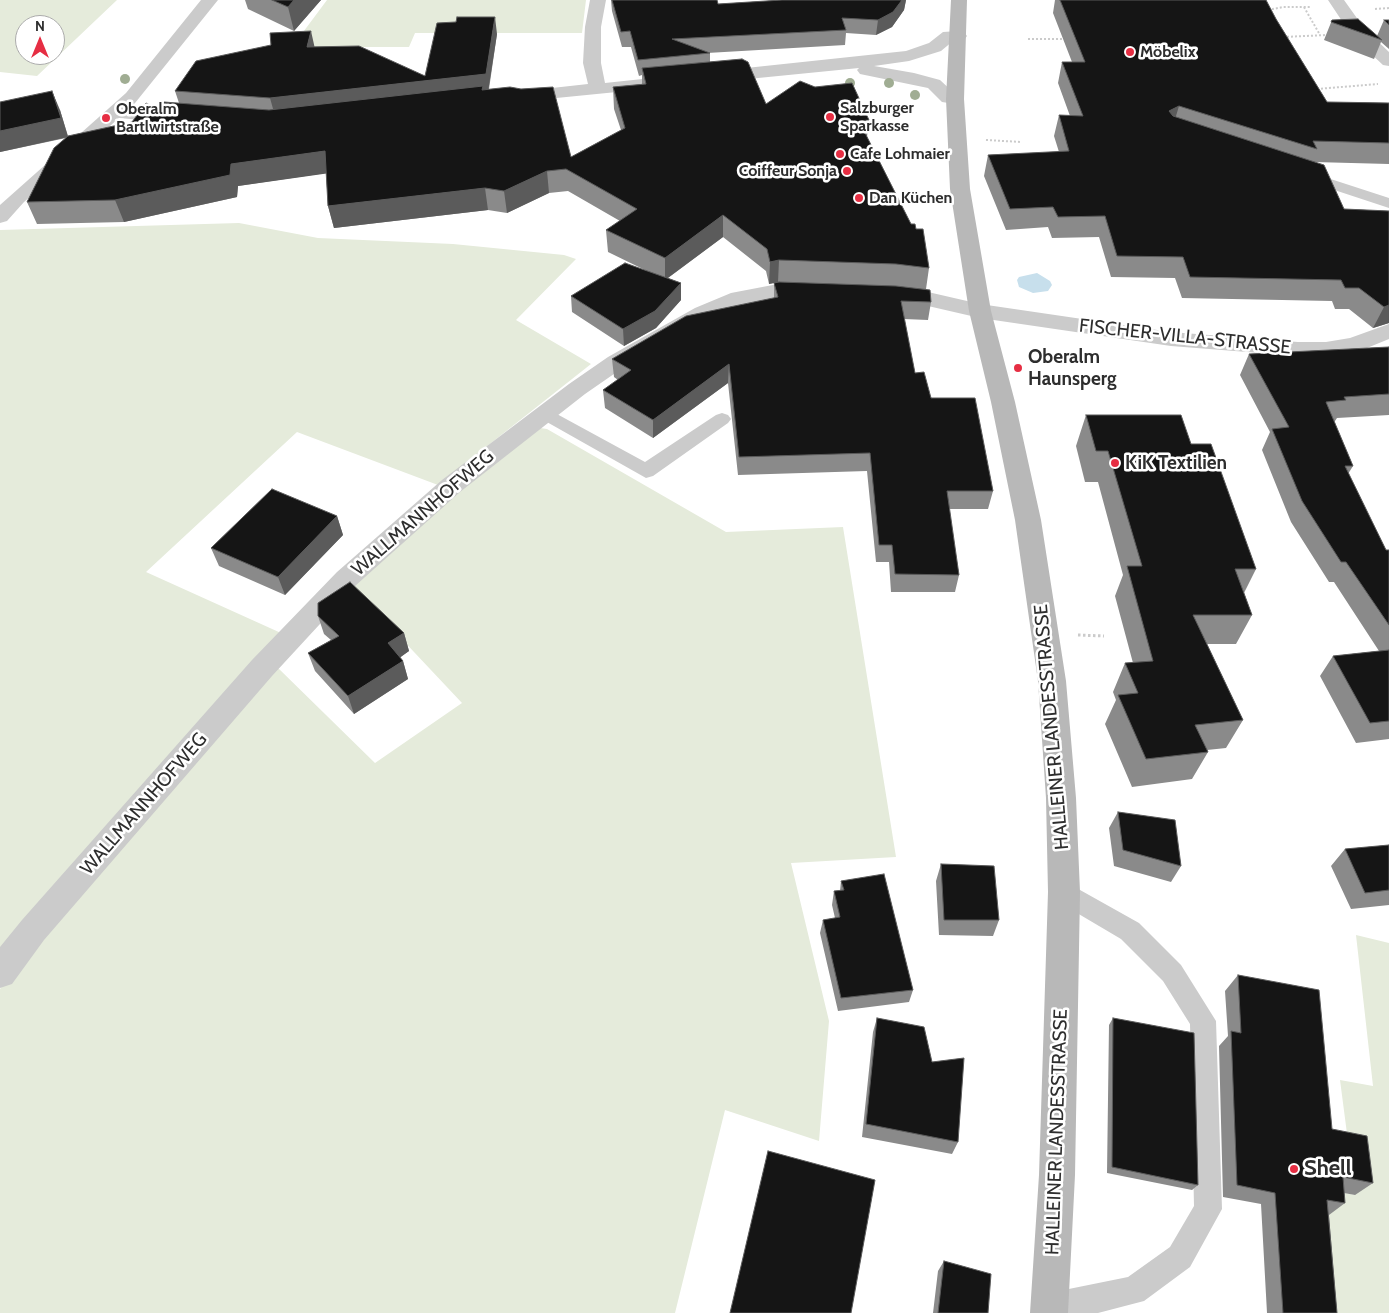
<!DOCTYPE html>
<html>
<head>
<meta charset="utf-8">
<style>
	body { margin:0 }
	#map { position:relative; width:1389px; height:1313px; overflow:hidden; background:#fff; font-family:Cabin,sans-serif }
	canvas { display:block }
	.north { position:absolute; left:15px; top:15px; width:50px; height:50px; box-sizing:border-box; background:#fff; border:1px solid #ababab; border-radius:50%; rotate:0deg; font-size:14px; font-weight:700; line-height:20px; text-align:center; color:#2e2e2e }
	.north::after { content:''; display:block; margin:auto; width:18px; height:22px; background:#e62e43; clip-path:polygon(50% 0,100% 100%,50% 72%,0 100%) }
</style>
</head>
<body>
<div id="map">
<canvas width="1389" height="1313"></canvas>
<div class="north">N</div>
</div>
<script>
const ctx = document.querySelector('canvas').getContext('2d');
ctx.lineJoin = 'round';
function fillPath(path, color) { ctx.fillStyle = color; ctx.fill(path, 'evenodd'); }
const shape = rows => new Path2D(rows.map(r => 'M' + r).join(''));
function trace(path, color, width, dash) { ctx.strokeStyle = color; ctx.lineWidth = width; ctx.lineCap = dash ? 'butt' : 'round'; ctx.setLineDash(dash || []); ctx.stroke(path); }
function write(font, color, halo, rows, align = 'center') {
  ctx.font = font + ' Cabin,sans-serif'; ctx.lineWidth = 5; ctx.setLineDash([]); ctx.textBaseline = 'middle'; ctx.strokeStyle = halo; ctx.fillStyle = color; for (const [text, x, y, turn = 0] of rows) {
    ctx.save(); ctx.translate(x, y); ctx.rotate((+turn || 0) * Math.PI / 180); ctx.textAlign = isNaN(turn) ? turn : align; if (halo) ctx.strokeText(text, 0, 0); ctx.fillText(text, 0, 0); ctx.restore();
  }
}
fillPath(shape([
	[0,0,117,0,37,76,0,72],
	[25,25,55,25,55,55,25,55],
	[327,0,586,0,582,33,415,33,409,47,292,47],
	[239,223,318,238,453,244,564,255,576,259,516,320,591,364,438,485,297,432,146,572,281,633,0,960,0,230],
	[540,428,547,429,726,532,843,527,896,857,791,863,829,1021,819,1141,725,1110,675,1313,0,1313,0,989,48,927,276,666,375,763,462,703,350,584,399,539],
	[1356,935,1389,943,1389,1313,1319,1313,1311,1211,1326,1189,1355,1195,1340,1080,1373,1086]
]), '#e5ebdb');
fillPath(shape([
	[1037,273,1050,281,1052,285,1048,291,1033,293,1019,287,1017,280,1019,277]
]), '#c7dfec');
trace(shape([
	[1304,7,1320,35],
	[1375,9,1389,8],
	[1268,10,1283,7,1311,7],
	[1283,37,1327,35],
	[1028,39,1063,39],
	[1317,89,1378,84],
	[986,140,1021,142]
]), '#cbcbcb', 2, [2, 2]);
trace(shape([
	[1078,635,1104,636]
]), '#cbcbcb', 3, [2.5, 2.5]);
fillPath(shape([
	[1306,171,1389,198,1389,208,1301,179,1298,176,1301,173,1306,171],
	[544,407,645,462,716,415,722,413,728,415,731,419,728,423,653,476,646,478,538,417,535,413,538,409,544,407],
	[1064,881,1139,923,1181,965,1216,1021,1222,1209,1190,1267,1144,1301,1098,1313,1036,1313,1034,1308,1038,1297,1049,1293,1128,1277,1170,1247,1194,1206,1190,1024,1163,981,1121,939,1055,900,1052,892,1055,884,1064,881]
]), '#cbcbcb');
fillPath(shape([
	[201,0,218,0,131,108,182,113,184,117,182,121,175,123,119,118,24,202,7,221,0,223,0,205,126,93,201,0],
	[590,0,606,0,601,27,601,63,605,83,906,51,929,43,943,32,958,31,964,32,967,36,964,40,953,41,941,51,909,61,874,66,914,73,940,80,954,93,961,95,964,99,961,103,955,104,942,102,928,88,860,74,857,70,859,68,516,102,510,101,507,97,510,93,516,92,588,84,583,63,585,27,590,0],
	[1328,0,1344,0,1364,28,1389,52,1389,66,1383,65,1352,36,1328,0],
	[778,284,811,285,819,287,822,292,819,297,811,299,778,298,744,304,711,318,624,367,585,394,460,492,355,586,272,676,44,940,12,984,0,988,0,947,22,920,252,660,337,572,442,480,569,384,608,357,695,308,731,293,778,284],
	[894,288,928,292,980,304,1171,332,1298,342,1326,342,1350,338,1389,324,1389,339,1362,350,1326,356,1298,356,1171,346,980,318,928,306,886,300,883,295,886,290,894,288]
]), '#cbcbcb');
fillPath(shape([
	[951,0,967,0,964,99,970,189,991,311,1015,402,1041,520,1066,681,1076,798,1080,892,1075,1175,1068,1313,1030,1313,1039,1175,1048,892,1046,798,1038,681,1015,520,991,402,969,311,950,189,946,99,951,0]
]), '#b8b8b8');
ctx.fillStyle = '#a0ad93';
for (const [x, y] of [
	[125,79],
	[850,83],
	[889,83],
	[915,95]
]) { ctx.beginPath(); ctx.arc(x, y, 5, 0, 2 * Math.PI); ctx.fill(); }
fillPath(shape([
	[245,0,321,0,294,31,248,9],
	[611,0,717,0,718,4,782,0,906,0,904,10,892,27,876,35,846,33,845,45,707,53,710,53,710,62,766,104,869,120,867,137,911,224,916,229,929,268,926,289,931,302,928,320,904,319,915,373,993,491,988,509,949,509,959,575,955,592,891,592,889,562,876,562,867,471,738,475,728,383,653,438,605,408,603,390,618,380,614,377,612,359,774,298,774,283,769,284,766,271,723,237,668,278,681,283,681,300,656,328,624,346,572,312,571,296,647,271,608,252,606,230,620,221,568,191,549,193,507,213,488,210,334,228,328,206,326,173,238,186,237,197,124,222,37,224,27,202,66,138,0,152,0,102,60,110,68,136,132,122,159,110,179,103,175,91,315,47,425,76,497,34,489,89,571,157,621,130,614,109,613,87,642,84,642,75,639,76,631,47,622,47,612,11],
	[1055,0,1266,0,1276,19,1327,102,1389,103,1389,164,1314,162,1344,209,1389,211,1389,323,1373,328,1349,309,1335,309,1332,301,1182,298,1175,278,1111,277,1099,237,1052,238,1048,227,1006,230,984,176,988,155,1059,152,1054,136,1059,115,1070,116,1058,83,1062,62,1072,62,1053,13],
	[1332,20,1377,36,1384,20,1389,20,1389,49,1381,42,1374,59,1324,40],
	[1389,347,1389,415,1337,418,1335,421,1334,421,1353,466,1348,474,1386,550,1389,550,1389,739,1356,743,1320,676,1333,656,1379,651,1334,582,1329,582,1291,522,1262,450,1270,432,1240,375,1249,354],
	[1086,415,1191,444,1256,569,1244,593,1252,615,1236,644,1207,644,1243,720,1226,748,1207,750,1208,752,1192,779,1132,787,1105,724,1116,700,1113,692,1125,663,1133,663,1115,596,1123,575,1098,482,1085,482,1076,446],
	[337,516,343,535,285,595,219,566,211,548],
	[318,616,404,633,409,651,400,657,403,661,408,679,354,714,315,671,308,653,331,640,324,634],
	[1118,812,1181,866,1171,882,1114,866,1109,828],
	[1389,845,1389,905,1351,909,1331,866,1345,849],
	[941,864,999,920,993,936,939,935,936,881],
	[841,881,913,990,909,1002,838,1011,820,933,823,920,835,918,832,905,834,891,840,891],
	[1238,975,1332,1129,1373,1183,1355,1195,1344,1193,1345,1203,1329,1215,1337,1313,1267,1313,1261,1204,1223,1197,1219,1046,1228,1036,1225,991],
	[877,1018,932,1062,958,1142,952,1154,862,1137,873,1032],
	[1113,1018,1198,1185,1192,1190,1107,1173,1109,1025],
	[944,1261,988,1313,933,1313,938,1271]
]), '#8a8a8a');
fillPath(shape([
	[294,0,321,0,294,31,288,7],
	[902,0,906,0,904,10,892,27,876,35,878,20],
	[495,17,497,34,488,92,275,116,270,98,486,74],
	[311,31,315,49,307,47],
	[52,91,60,110,68,137,0,152,0,131],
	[1179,106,1173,126,1169,111],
	[325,151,330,173,238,186,237,197,124,222,115,200,231,164],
	[547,171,549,193,507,213,504,191],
	[485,188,488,210,334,228,328,206],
	[723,215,723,237,665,280,665,258],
	[779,260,778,282,769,284,770,262],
	[681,283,681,300,656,328,624,346,623,329],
	[1389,305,1389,323,1373,328,1384,307],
	[729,364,728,383,653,438,653,420],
	[337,516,343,535,285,595,278,577],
	[404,633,409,651,394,662,388,643],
	[403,661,408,679,354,714,348,696]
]), '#5b5b5b');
const building = shape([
	[272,0,294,0,288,7,272,0],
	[612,0,717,0,718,4,782,0,902,0,893,12,878,20,842,18,846,30,672,39,710,53,638,60,630,31,621,32,612,0],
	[1060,0,1266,0,1276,19,1327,102,1389,103,1389,143,1313,141,1317,149,1179,106,1169,111,1173,116,1324,165,1344,209,1389,211,1389,305,1384,307,1359,288,1345,288,1341,280,1190,277,1183,257,1117,256,1105,216,1058,217,1053,207,1010,209,988,155,1069,151,1059,115,1083,116,1062,62,1085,62,1060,0],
	[457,17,495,17,486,74,270,98,175,91,196,61,271,45,270,33,311,31,307,47,359,46,425,76,437,23,456,22,457,17],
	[1358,19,1382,40,1331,22,1332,20,1358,19],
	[1384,20,1389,20,1389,25,1384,20],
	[742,59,748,62,766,104,800,81,815,87,852,83,869,120,859,121,911,224,915,224,916,229,923,229,929,268,896,264,779,260,770,262,767,249,723,215,665,258,606,230,637,209,566,169,547,171,504,191,485,188,328,206,325,151,231,164,230,175,115,200,27,202,54,148,68,136,132,122,146,103,159,110,164,102,269,110,483,86,482,90,510,87,521,89,553,87,571,157,625,128,613,87,646,84,642,68,742,59],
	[52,91,61,118,0,131,0,102,52,91],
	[625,263,681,283,655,311,623,329,571,296,625,263],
	[779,282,896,286,930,290,931,302,901,301,915,373,924,372,931,398,975,398,993,491,947,491,959,575,895,574,892,545,879,545,870,453,739,457,729,364,653,420,603,390,631,370,612,359,686,316,778,297,774,283,779,282],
	[1389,347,1389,394,1344,397,1346,400,1326,402,1353,466,1345,466,1386,550,1389,550,1389,625,1346,562,1341,562,1302,501,1272,429,1289,427,1249,354,1389,347],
	[1086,415,1181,415,1191,444,1211,444,1256,569,1235,569,1252,615,1193,615,1243,720,1195,725,1208,752,1146,759,1118,695,1138,693,1125,663,1153,661,1127,566,1142,566,1108,451,1096,451,1086,415],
	[272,489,337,516,278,577,211,548,272,489],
	[350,582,404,633,388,643,403,661,348,696,308,653,339,636,318,616,318,603,350,582],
	[1389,650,1389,721,1370,723,1333,656,1389,650],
	[1118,812,1175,820,1181,866,1123,850,1118,812],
	[1389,845,1389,890,1365,893,1345,849,1389,845],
	[941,864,994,866,999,920,944,920,941,864],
	[884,874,913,990,841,998,823,920,840,917,834,891,844,890,841,881,884,874],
	[1238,975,1319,990,1332,1129,1367,1136,1373,1183,1343,1177,1345,1203,1327,1200,1337,1313,1283,1313,1275,1193,1237,1185,1231,1031,1241,1033,1238,975],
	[877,1018,924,1027,932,1062,964,1058,958,1142,866,1124,877,1018],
	[1113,1018,1194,1033,1198,1185,1112,1167,1113,1018],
	[768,1151,875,1180,851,1313,730,1313,768,1151],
	[944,1261,991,1274,988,1313,938,1313,944,1261]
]);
fillPath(building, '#151515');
trace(building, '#5b5b5b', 1);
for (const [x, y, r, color] of [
	[1130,52,5,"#e62e43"],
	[830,117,5,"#e62e43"],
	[106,118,5,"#e62e43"],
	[840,154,5,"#e62e43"],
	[847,171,5,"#e62e43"],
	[859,198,5,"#e62e43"],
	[1018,368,5,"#e62e43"],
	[1115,463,5,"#e62e43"],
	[1294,1169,5,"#e62e43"]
]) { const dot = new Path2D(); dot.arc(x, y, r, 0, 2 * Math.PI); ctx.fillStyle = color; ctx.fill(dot); trace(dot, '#fff', 2); }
write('bold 16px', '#2e2e2e', '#fff', [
	["Möbelix",1140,52],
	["Salzburger",840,108],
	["Sparkasse",840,126],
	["Oberalm",116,109],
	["Bartlwirtstraße",116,127],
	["Cafe Lohmaier",850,154],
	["Coiffeur Sonja",837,171,"right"],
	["Dan Küchen",869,198]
], 'left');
write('19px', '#2e2e2e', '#fff', [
	["FISCHER-VILLA-STRASSE",1185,337,6],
	["WALLMANNHOFWEG",423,513,-41],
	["HALLEINER LANDESSTRASSE",1052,727,-95],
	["WALLMANNHOFWEG",144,804,-49],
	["HALLEINER LANDESSTRASSE",1057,1132,-88]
]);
write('bold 19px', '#2e2e2e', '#fff', [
	["Oberalm",1028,357],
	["Haunsperg",1028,379],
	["KiK Textilien",1125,463]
], 'left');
write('bold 22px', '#2e2e2e', '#fff', [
	["Shell",1304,1169]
], 'left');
</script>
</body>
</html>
